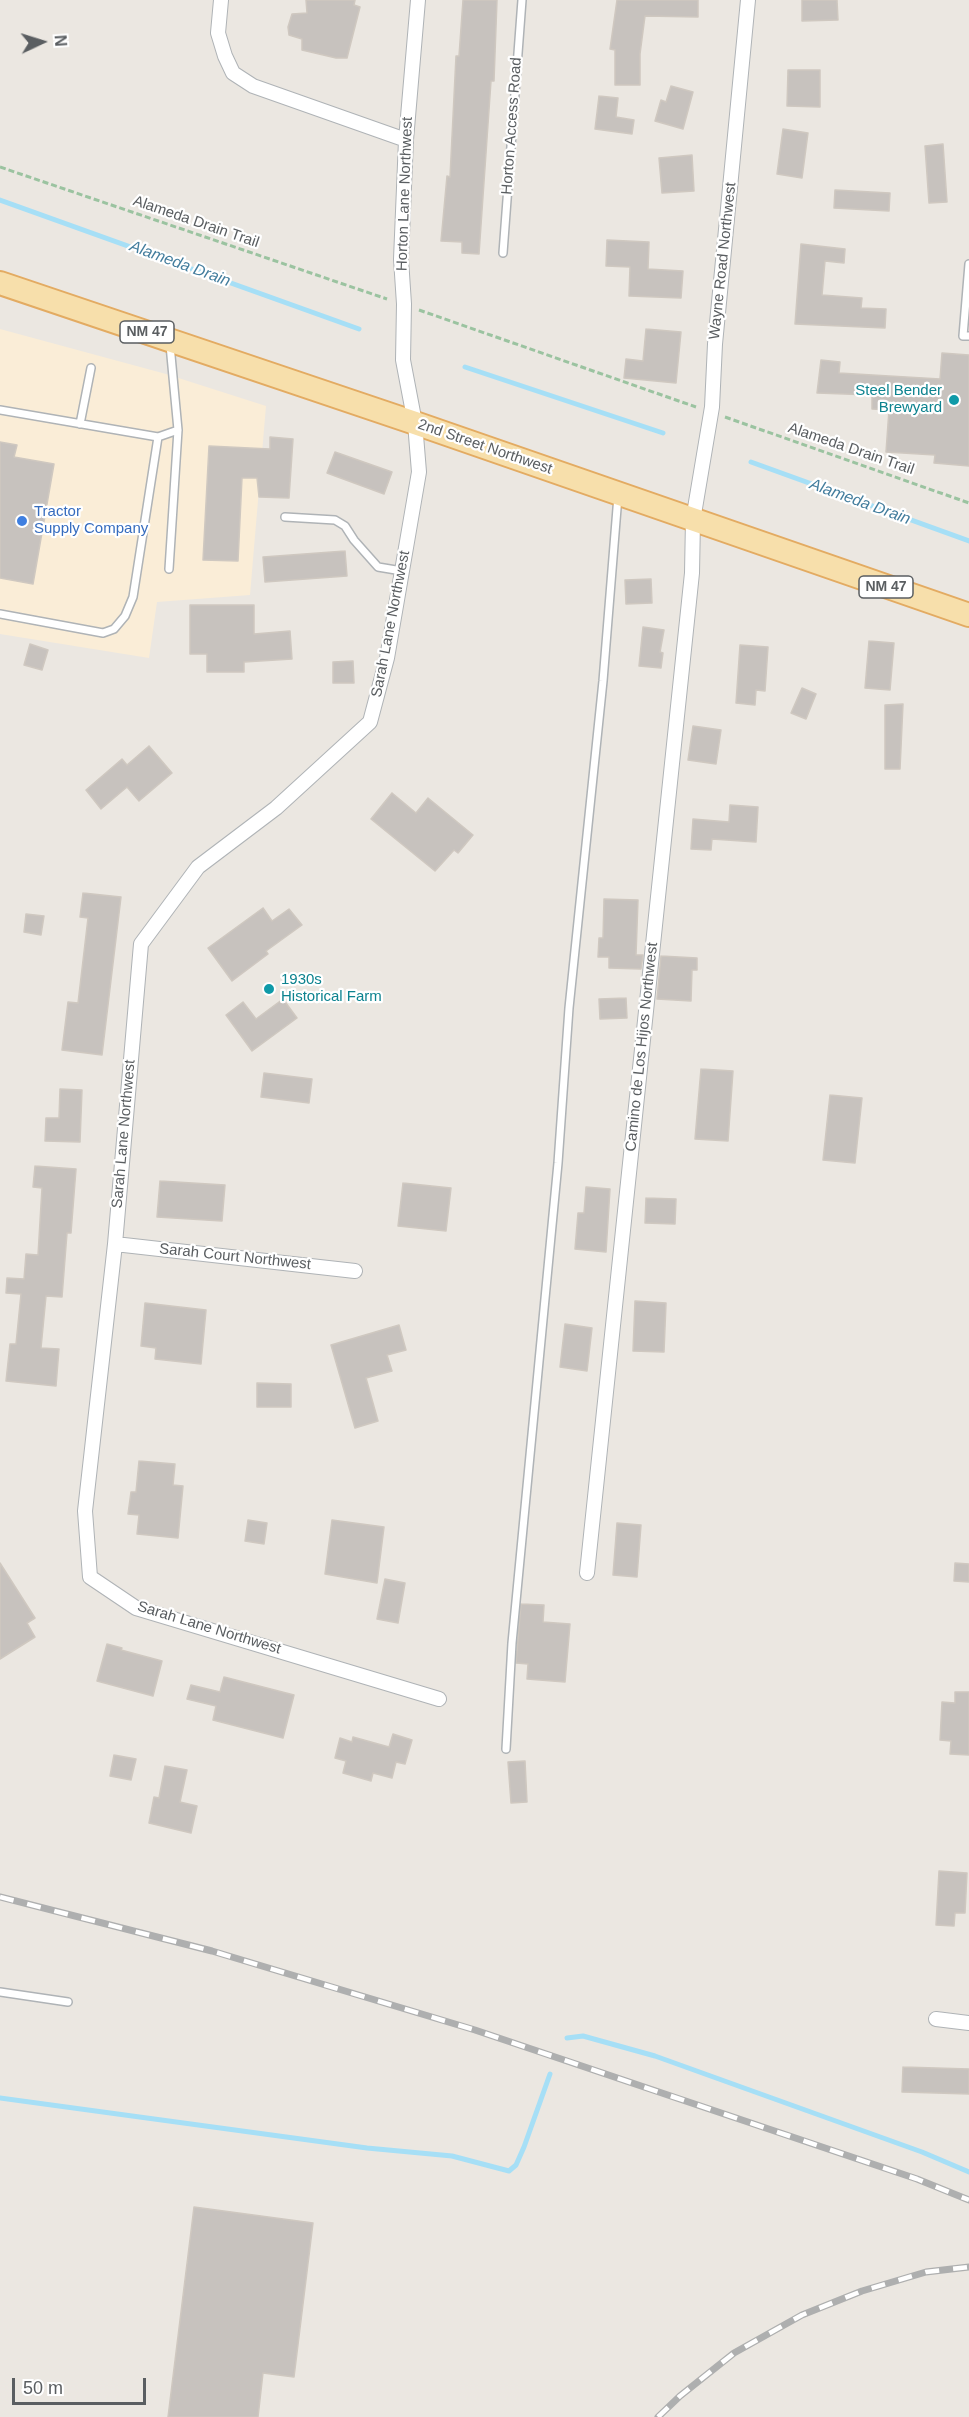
<!DOCTYPE html>
<html>
<head>
<meta charset="utf-8">
<style>
	body { margin:0 }
	#map { position:relative; width:969px; height:2417px; overflow:hidden; background:#ebe7e1; font-family:Arial,sans-serif }
	canvas { display:block }
	.north { position:absolute; left:12px; top:12px; width:60px; height:60px; -webkit-text-stroke:4px #fff; paint-order:stroke; rotate:86deg; font-size:16px; font-weight:700; line-height:24px; text-align:center; color:#5a5e61 }
	.north::after { content:''; display:block; margin:auto; width:21px; height:27px; background:#5a5e61; clip-path:polygon(50% 0,100% 100%,50% 72%,0 100%) }
	.scale { position:absolute; left:12px; top:2378px; width:134px; height:27px; box-sizing:border-box; border:3px solid #5a5e61; border-top:0; padding-left:8px; font-size:18px; line-height:21px; white-space:nowrap; color:#5a5e61; -webkit-text-stroke:4px #fff; paint-order:stroke }
</style>
</head>
<body>
<div id="map">
<canvas width="969" height="2417"></canvas>
<div class="north">N</div>
<div class="scale">50 m</div>
</div>
<script>
const ctx = document.querySelector('canvas').getContext('2d');
ctx.lineJoin = 'round';
function fillPath(path, color) { ctx.fillStyle = color; ctx.fill(path, 'evenodd'); }
const shape = rows => new Path2D(rows.map(r => 'M' + r).join(''));
function trace(path, color, width, dash) { ctx.strokeStyle = color; ctx.lineWidth = width; ctx.lineCap = dash ? 'butt' : 'round'; ctx.setLineDash(dash || []); ctx.stroke(path); }
function write(font, color, halo, rows, align = 'center') {
  ctx.font = font + ' Arial,sans-serif'; ctx.lineWidth = 4.5; ctx.setLineDash([]); ctx.textBaseline = 'middle'; ctx.strokeStyle = halo; ctx.fillStyle = color; for (const [text, x, y, turn = 0] of rows) {
    ctx.save(); ctx.translate(x, y); ctx.rotate((+turn || 0) * Math.PI / 180); ctx.textAlign = isNaN(turn) ? turn : align; if (halo) ctx.strokeText(text, 0, 0); ctx.fillText(text, 0, 0); ctx.restore();
  }
}
fillPath(shape([
	[0,329,166,374,266,406,250,595,157,602,149,658,0,634]
]), '#faedd7');
trace(shape([
	[0,200,359,329],
	[465,367,663,433],
	[751,462,969,541],
	[567,2038,583,2036,655,2056,922,2152,969,2172],
	[0,2098,367,2148,452,2156,509,2171,516,2165,524,2147,550,2074]
]), '#a6dff6', 5);
const building = shape([
	[306,0,355,0,354,5,360,7,347,58,336,58,302,50,302,39,289,35,288,27,292,14,307,13,306,0],
	[463,0,497,0,494,81,491,81,479,254,462,253,462,242,441,241,447,176,450,177,456,56,459,56,463,0],
	[617,0,698,0,698,17,645,16,640,54,640,85,615,85,615,50,610,49,617,0],
	[802,0,837,0,838,20,802,21,802,0],
	[788,70,820,70,820,107,787,106,788,70],
	[671,86,693,92,683,129,655,121,661,100,666,102,671,86],
	[599,96,618,98,616,117,634,120,632,134,595,129,599,96],
	[783,129,808,133,802,178,777,174,783,129],
	[943,144,947,202,929,203,925,146,943,144],
	[692,155,694,191,662,193,659,158,692,155],
	[835,190,890,193,889,211,834,208,835,190],
	[607,240,649,242,648,269,683,271,681,298,629,296,630,267,606,266,607,240],
	[801,244,845,249,844,263,825,261,822,295,862,298,861,308,886,309,885,328,795,324,801,244],
	[646,329,681,332,676,383,624,378,626,359,643,361,646,329],
	[942,353,969,355,969,466,934,463,935,455,886,452,889,410,872,409,872,395,817,393,821,360,840,362,839,373,940,379,942,353],
	[270,437,293,439,289,498,259,497,257,478,242,478,238,561,203,560,209,446,270,449,270,437],
	[0,442,17,445,14,457,54,464,33,584,0,578,0,442],
	[335,452,392,472,384,494,327,473,335,452],
	[345,551,347,576,265,582,263,557,345,551],
	[651,579,652,603,626,604,625,580,651,579],
	[190,605,254,605,254,634,290,631,292,659,244,662,244,672,207,672,207,654,190,654,190,605],
	[643,627,664,630,660,652,663,653,661,668,639,666,643,627],
	[869,641,894,643,890,690,865,688,869,641],
	[30,644,48,650,42,670,24,665,30,644],
	[740,645,768,647,765,691,756,690,755,705,736,703,740,645],
	[353,661,354,683,333,683,333,662,353,661],
	[802,688,816,694,806,719,791,713,802,688],
	[903,704,900,769,885,769,885,705,903,704],
	[693,726,721,730,716,764,688,760,693,726],
	[149,746,172,773,139,801,127,787,101,809,86,790,122,759,127,765,149,746],
	[392,793,416,813,428,798,473,835,458,853,454,850,435,871,371,819,392,793],
	[730,805,758,807,756,842,712,839,711,850,691,849,693,819,729,822,730,805],
	[83,893,121,897,102,1055,62,1050,68,1002,78,1003,88,918,80,917,83,893],
	[604,899,638,900,636,955,643,955,641,969,609,968,609,957,598,957,599,938,603,938,604,899],
	[263,908,272,921,289,909,302,925,266,951,268,954,232,981,208,948,263,908],
	[26,914,44,916,41,935,24,932,26,914],
	[661,956,697,958,697,970,692,970,691,1001,657,999,661,956],
	[626,998,627,1018,600,1019,599,999,626,998],
	[283,999,297,1018,252,1051,226,1015,243,1002,256,1019,283,999],
	[701,1069,733,1071,728,1141,695,1139,701,1069],
	[264,1073,312,1079,309,1103,261,1097,264,1073],
	[60,1089,82,1090,80,1142,45,1141,46,1118,59,1118,60,1089],
	[830,1095,862,1098,855,1163,823,1160,830,1095],
	[35,1166,76,1169,71,1233,67,1233,62,1297,46,1296,41,1348,59,1349,56,1386,6,1381,10,1344,16,1344,21,1294,6,1293,7,1278,24,1279,26,1254,38,1255,42,1188,33,1187,35,1166],
	[160,1181,225,1185,222,1221,157,1217,160,1181],
	[403,1183,451,1188,446,1231,398,1226,403,1183],
	[586,1187,610,1189,606,1252,575,1249,578,1213,584,1213,586,1187],
	[646,1198,676,1199,675,1224,645,1223,646,1198],
	[635,1301,666,1303,664,1352,633,1351,635,1301],
	[145,1303,206,1310,201,1364,155,1359,156,1348,141,1346,145,1303],
	[565,1324,592,1328,587,1371,560,1367,565,1324],
	[399,1325,406,1350,387,1355,392,1371,366,1378,378,1421,355,1428,331,1345,399,1325],
	[257,1383,291,1384,291,1407,257,1407,257,1383],
	[139,1461,175,1464,173,1485,183,1486,178,1538,137,1534,139,1515,128,1514,131,1492,136,1492,139,1461],
	[248,1520,267,1523,264,1544,245,1541,248,1520],
	[332,1520,384,1527,377,1583,325,1574,332,1520],
	[617,1523,641,1525,637,1577,613,1575,617,1523],
	[0,1563,35,1618,27,1623,35,1637,0,1659,0,1563],
	[955,1563,969,1564,969,1582,954,1581,955,1563],
	[385,1579,405,1583,398,1623,377,1619,385,1579],
	[521,1604,544,1605,543,1622,570,1624,565,1682,527,1679,528,1664,516,1663,521,1604],
	[107,1644,122,1648,121,1650,162,1661,153,1696,97,1681,107,1644],
	[224,1677,294,1695,283,1738,213,1720,216,1706,187,1699,191,1685,220,1692,224,1677],
	[955,1692,969,1692,969,1755,950,1754,951,1741,940,1740,942,1702,955,1703,955,1692],
	[393,1734,412,1740,405,1764,396,1762,392,1778,373,1773,371,1781,343,1773,346,1761,335,1758,340,1738,352,1742,353,1737,389,1747,393,1734],
	[114,1755,136,1759,131,1780,110,1776,114,1755],
	[525,1761,527,1802,511,1803,508,1762,525,1761],
	[165,1766,187,1770,180,1802,197,1806,191,1833,149,1823,154,1797,159,1798,165,1766],
	[939,1871,967,1873,965,1913,955,1913,954,1926,936,1925,939,1871],
	[903,2067,969,2069,969,2094,902,2092,903,2067],
	[194,2207,313,2223,294,2377,263,2373,258,2417,168,2417,194,2207]
]);
fillPath(building, '#c7c2be');
trace(building, '#cfc8c0', 1.5);
const service = shape([
	[503,253,522,0],
	[969,264,963,336,969,336],
	[0,410,158,437,178,430],
	[80,424,91,368],
	[285,517,335,520,345,526,354,540,378,567,402,571],
	[169,569,178,430,170,345],
	[0,614,103,633,114,629,125,616,133,597,158,437],
	[506,1749,512,1643,558,1163,569,1008,603,681,618,496],
	[0,1992,68,2002]
]);
const minor = shape([
	[221,0,218,33,225,56,233,73,253,86,406,140],
	[418,0,406,140,401,259,404,304,403,360,415,423,419,472,387,658,370,722,276,808,198,867,141,944,115,1244,85,1511,90,1577,136,1608,439,1699],
	[115,1244,355,1271],
	[587,1573,692,573,693,520,712,407,715,344,748,0],
	[936,2019,969,2023]
]);
const primary = shape([
	[0,283,415,423,969,615]
]);
trace(service, '#afb3b6', 10);
trace(minor, '#afb3b6', 16);
trace(primary, '#e3ab62', 26);
trace(shape([
	[0,167,387,299],
	[419,310,696,407],
	[725,417,969,503]
]), '#9bc3a0', 3, [6, 3]);
trace(service, '#fff', 7);
trace(minor, '#fff', 14);
trace(primary, '#f7dfab', 22);
const rail = shape([
	[0,1897,212,1951,475,2030,917,2179,969,2200],
	[658,2417,680,2396,734,2353,802,2315,862,2291,926,2272,969,2267]
]);
trace(rail, '#aeafaf', 7);
trace(rail, '#fff', 4.5, [14]);
for (const [x, y, r, color] of [
	[954,400,6,"#0f9aa8"],
	[22,521,6,"#3f7fe0"],
	[269,989,6,"#0f9aa8"]
]) { const dot = new Path2D(); dot.arc(x, y, r, 0, 2 * Math.PI); ctx.fillStyle = color; ctx.fill(dot); trace(dot, '#fff', 2); }
for (const [x, y, w] of [
	[147,332,54],
	[886,587,54]
]) { const box = new Path2D(); box.roundRect(x - w / 2, y - 11, w, 22, 4.5); ctx.fillStyle = '#fff'; ctx.fill(box); trace(box, '#5a5e61', 1.5); }
write('bold 14px', '#5a5e61', null, [
	["NM 47",147,332],
	["NM 47",886,587]
]);
write('15px', '#5a5e61', '#fff', [
	["Horton Access Road",512,126,-86],
	["Horton Lane Northwest",405,194,-88],
	["Alameda Drain Trail",196,222,19],
	["Wayne Road Northwest",723,261,-84],
	["2nd Street Northwest",485,447,19],
	["Alameda Drain Trail",851,449,19],
	["Sarah Lane Northwest",391,624,-79],
	["Camino de Los Hijos Northwest",642,1047,-84],
	["Sarah Lane Northwest",124,1134,-85],
	["Sarah Court Northwest",235,1257,6],
	["Sarah Lane Northwest",209,1628,17]
]);
write('15px', '#0d838f', '#fff', [
	["Steel Bender",942,391],
	["Brewyard",942,408],
	["1930s",281,980,"left"],
	["Historical Farm",281,997,"left"]
], 'right');
write('15px', '#366cbe', '#fff', [
	["Tractor",34,512],
	["Supply Company",34,529]
], 'left');
write('italic 16px', '#437d9d', '#fff', [
	["Alameda Drain",180,264,20],
	["Alameda Drain",860,502,20]
]);
</script>
</body>
</html>
